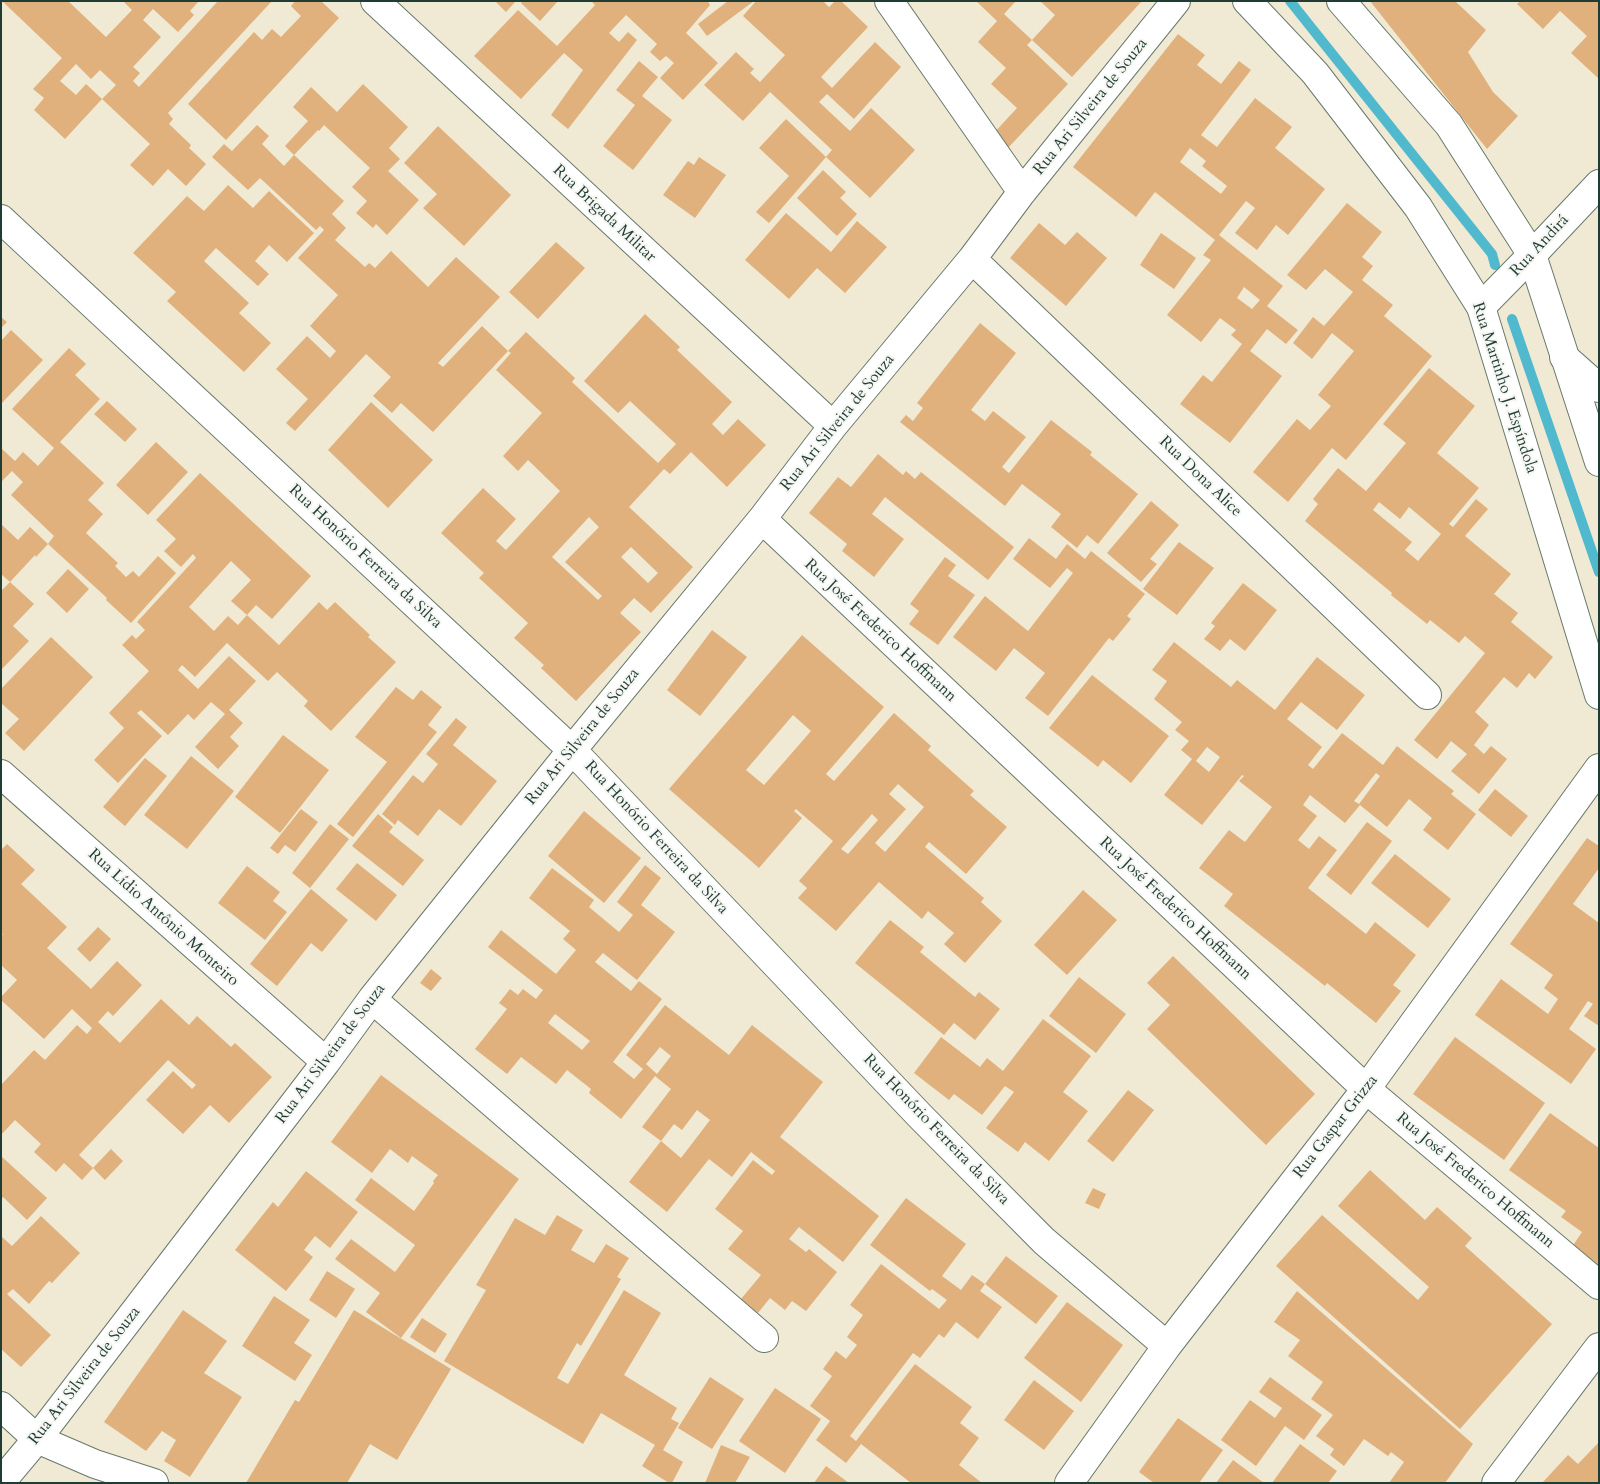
<!DOCTYPE html>
<html>
<head>
<meta charset="utf-8">
<style>
	body { margin:0 }
	#map { position:relative; width:1600px; height:1484px; overflow:hidden; background:#f0e9d3; font-family:Cardo,serif }
	canvas { display:block }
	.frame { position:absolute; inset:0; border:2px solid #1f3d34; pointer-events:none }
</style>
</head>
<body>
<div id="map">
<canvas width="1600" height="1484"></canvas>
<div class="frame"></div>
</div>
<script>
const ctx = document.querySelector('canvas').getContext('2d');
ctx.lineJoin = 'round';
const shape = rows => new Path2D(rows.map(r => 'M' + r).join(''));
function trace(path, color, width, dash) { ctx.strokeStyle = color; ctx.lineWidth = width; ctx.lineCap = dash ? 'butt' : 'round'; ctx.setLineDash(dash || []); ctx.stroke(path); }
function fillPath(path, color) { ctx.fillStyle = color; ctx.fill(path, 'evenodd'); }
function write(font, color, halo, rows, align = 'center') {
  ctx.font = font + ' Cardo,serif'; ctx.lineWidth = 4; ctx.setLineDash([]); ctx.textBaseline = 'middle'; ctx.strokeStyle = halo; ctx.fillStyle = color; for (const [text, x, y, turn = 0] of rows) {
    ctx.save(); ctx.translate(x, y); ctx.rotate((+turn || 0) * Math.PI / 180); ctx.textAlign = isNaN(turn) ? turn : align; if (halo) ctx.strokeText(text, 0, 0); ctx.fillText(text, 0, 0); ctx.restore();
  }
}
trace(shape([
	[1290,1,1492,254,1495,265],
	[1512,319,1599,572]
]), '#50b9ce', 10);
fillPath(shape([
	[2,1,68,1,106,37,132,10,123,1,199,1,190,11,194,15,178,32,153,9,143,20,161,37,133,67,140,73,133,81,139,87,218,1,272,1,168,113,173,119,169,124,191,145,189,148,206,164,186,186,168,169,153,186,130,165,150,144,102,99,65,139,34,110,44,98,33,89,62,58],
	[76,64,91,79,100,70,116,85,102,99,86,84,76,95,60,81],
	[295,1,321,1,339,18,226,140,188,104,254,32,262,40,272,29,281,37,301,16,291,6],
	[495,1,516,1,506,12],
	[522,1,558,1,540,21,521,3],
	[591,1,708,1,710,5,686,33,718,63,683,100,660,78,674,63,666,56,660,61,650,52,657,44,626,15,609,33,619,42,628,32,637,40,568,129,551,115,583,70,564,53,521,99,474,56,518,10,557,46,595,5],
	[728,1,754,1,707,36,698,24],
	[756,1,823,1,829,7,835,1,841,1,868,27,821,77,832,88,875,42,901,67,854,119,827,94,819,102,850,131,871,108,915,150,870,198,826,157,832,150,770,92,743,121,704,85,736,52,754,69,750,73,760,82,785,55,743,16],
	[976,1,1016,1,1004,14,1032,40,1055,15,1040,1,1142,1,1072,77,1032,40,1027,45,1068,84,1007,149,992,135,1017,108,991,84,1006,68,978,42,997,21],
	[1370,1,1455,1,1486,30,1468,52,1493,92,1518,116,1487,149],
	[1520,1,1599,1,1599,79,1571,53,1587,36,1560,11,1543,29,1517,4],
	[1178,34,1205,55,1197,65,1221,84,1239,61,1251,70,1201,135,1217,147,1255,98,1292,127,1275,148,1325,189,1288,235,1276,225,1257,250,1235,233,1255,208,1246,201,1219,235,1283,286,1267,306,1298,330,1286,344,1267,329,1250,351,1282,376,1230,443,1180,404,1203,375,1212,382,1242,344,1231,335,1236,330,1220,318,1201,342,1167,315,1211,260,1203,255,1215,240,1155,192,1136,217,1073,167],
	[1190,148,1206,161,1202,166,1227,186,1221,194,1180,162],
	[1244,287,1260,300,1252,309,1237,298],
	[639,61,658,77,642,96,672,120,633,170,603,146,635,105,616,90],
	[363,84,408,127,389,148,400,159,388,171,419,200,387,235,376,224,373,228,356,213,367,201,352,187,370,168,324,125,319,131,318,130,294,155,285,146,308,121,293,107,311,87,337,112],
	[786,119,826,157,769,223,756,212,789,176,759,148],
	[257,125,269,136,262,144,284,166,294,155,344,201,332,214,346,228,335,240,365,267,369,263,375,268,391,251,428,287,456,257,500,297,438,363,443,367,482,326,508,351,433,432,401,403,392,413,373,396,391,377,366,354,295,431,286,423,308,399,276,369,307,336,330,358,336,351,310,326,338,295,298,258,324,230,320,226,316,230,260,178,248,190,212,157,224,144,232,151],
	[438,126,511,195,464,246,423,208,437,194,404,163],
	[699,157,726,175,695,218,663,195,688,161,694,165],
	[823,170,846,192,840,198,857,214,837,236,797,198],
	[228,185,253,208,269,191,314,233,287,262,269,245,255,261,269,274,258,286,216,248,204,261,249,303,239,313,271,343,244,372,167,301,176,292,133,253,187,196,204,211],
	[1347,203,1382,232,1362,257,1373,266,1362,280,1393,305,1384,316,1432,356,1346,460,1332,448,1288,502,1253,472,1297,419,1310,430,1331,406,1318,395,1354,351,1332,333,1312,359,1293,343,1313,317,1324,326,1353,292,1325,269,1306,290,1287,275],
	[786,213,831,252,857,221,887,247,845,293,817,268,789,299,745,260],
	[1039,223,1065,245,1077,232,1107,258,1066,306,1010,258],
	[1161,233,1196,258,1174,289,1140,265],
	[556,242,585,268,538,319,509,292],
	[645,314,680,347,677,350,732,402,712,424,723,435,738,419,766,445,727,487,691,452,670,474,664,469,629,507,693,567,651,613,634,598,620,613,641,632,576,701,541,668,544,665,514,638,528,623,479,578,484,573,441,533,483,488,516,519,496,541,506,550,560,491,528,460,518,471,503,456,542,413,496,370,511,353,508,351,526,332,575,378,572,382,658,463,676,444,630,401,618,413,584,381],
	[589,517,599,527,565,562,602,596,598,600,552,557],
	[631,547,658,573,648,583,621,557],
	[1,317,7,322,1,328],
	[980,323,1016,353,971,410,985,421,993,411,1026,437,1002,467,1009,473,1051,420,1092,452,1090,455,1138,494,1098,544,1087,535,1077,548,1051,527,1061,514,1022,484,1005,506,900,422,906,415,913,421,923,408,917,403],
	[11,330,43,360,1,404,1,341],
	[69,348,86,364,75,375,100,399,60,442,104,483,88,500,103,514,86,533,118,563,115,566,126,577,133,571,139,577,158,556,176,573,131,623,106,600,107,598,48,544,54,536,11,495,23,482,12,471,1,482,1,448,15,461,23,452,38,466,54,448,12,409],
	[1429,368,1475,406,1437,453,1479,488,1449,524,1453,527,1476,499,1488,509,1465,536,1511,574,1494,594,1518,613,1511,622,1553,657,1535,679,1529,673,1517,688,1504,677,1475,712,1489,725,1474,745,1484,754,1491,746,1507,759,1479,794,1451,771,1467,754,1451,741,1437,759,1414,740,1485,653,1465,636,1459,643,1430,620,1427,624,1391,595,1392,593,1305,521,1318,504,1313,499,1338,468,1366,491,1406,443,1383,424],
	[1379,502,1400,519,1409,507,1441,534,1418,561,1405,550,1412,542,1373,510],
	[107,401,137,429,125,442,94,414],
	[371,402,433,460,388,508,328,450],
	[156,442,188,472,148,515,116,485],
	[878,454,903,475,906,471,915,479,921,472,1014,547,988,580,885,497,872,514,904,539,874,577,842,551,847,544,809,513,838,477,851,487],
	[200,473,311,576,272,619,256,605,247,615,279,645,319,602,327,610,335,602,370,635,368,637,396,662,331,731,304,706,308,701,277,672,268,681,227,643,195,677,182,665,178,670,198,689,229,656,256,681,229,710,243,723,230,737,239,746,218,769,195,747,225,714,211,702,194,720,188,714,168,735,141,710,137,713,162,736,118,783,94,760,124,728,109,713,149,671,122,645,132,635,136,639,145,630,137,622,196,558,193,554,181,567,164,551,176,539,156,520],
	[231,561,251,580,231,601,247,615,238,625,228,616,214,631,189,607],
	[1151,501,1179,525,1150,559,1157,564,1141,582,1107,553],
	[1,524,18,540,30,527,48,544,36,557,35,555,10,582,34,604,13,626,29,641,1,670,1,591,10,582,1,574],
	[1029,538,1056,559,1067,544,1085,559,1091,551,1145,594,1127,616,1131,619,1113,641,1109,638,1048,716,1025,698,1045,673,1014,648,996,671,953,637,985,596,1028,631,1073,573,1067,568,1050,588,1013,559],
	[1179,542,1214,568,1177,615,1143,589],
	[945,557,956,565,948,576,975,595,938,645,909,624,919,611,910,604],
	[68,569,89,589,67,613,46,593],
	[1243,583,1277,610,1245,651,1230,639,1220,651,1204,639,1215,626,1211,623],
	[712,630,747,657,700,716,667,690],
	[802,635,884,707,826,774,834,781,894,713,931,746,928,750,974,791,970,795,1007,827,966,874,929,842,925,847,984,898,981,902,1002,921,965,963,944,944,954,933,928,911,922,919,879,882,836,931,798,898,807,888,799,881,833,841,796,809,794,811,802,818,759,868,669,789],
	[793,715,811,731,764,785,746,770],
	[898,784,924,807,885,852,875,843,906,809,889,794],
	[872,814,878,820,848,854,841,849],
	[51,637,93,677,24,751,5,733,19,719,1,703,1,689],
	[1174,642,1231,687,1237,680,1275,710,1317,657,1365,695,1337,730,1301,702,1287,719,1322,747,1308,765,1313,769,1342,733,1383,765,1397,746,1454,791,1451,794,1476,814,1448,850,1423,830,1432,818,1409,799,1387,827,1360,805,1345,823,1310,795,1303,805,1317,816,1298,840,1309,849,1319,836,1337,850,1308,888,1366,934,1375,922,1416,955,1393,985,1401,991,1376,1023,1327,983,1325,986,1224,906,1233,894,1199,868,1229,830,1245,842,1272,807,1239,781,1244,776,1242,775,1202,825,1164,795,1192,759,1181,750,1189,741,1175,730,1182,722,1154,699,1167,681,1152,670],
	[1207,747,1220,757,1209,772,1196,761],
	[1376,773,1380,776,1359,804,1354,801],
	[1092,675,1169,736,1131,783,1103,760,1098,767,1049,728],
	[396,687,413,700,421,690,442,707,428,725,437,732,353,837,337,824,387,762,355,737],
	[456,718,467,727,453,745,497,781,461,826,439,809,418,836,398,820,395,825,382,814,413,775,423,783,438,764,426,754],
	[283,735,329,770,280,833,235,797],
	[191,756,234,791,187,849,144,815],
	[145,758,167,776,125,826,103,807],
	[1495,789,1528,816,1511,837,1478,810],
	[301,809,318,822,295,852,285,845,278,854,270,848],
	[584,811,641,858,604,903,548,856],
	[378,814,393,827,389,832,424,860,403,886,352,846],
	[1367,822,1392,841,1351,895,1326,875],
	[330,824,349,839,310,888,292,873],
	[1587,838,1599,846,1599,868,1573,904,1599,923,1599,1026,1584,1016,1593,1004,1588,1001,1569,1029,1596,1049,1571,1084,1475,1015,1501,979,1548,1014,1558,999,1544,988,1553,975,1510,944],
	[7,844,35,870,21,884,67,927,47,948,91,989,117,961,142,985,113,1016,108,1011,98,1022,120,1043,161,999,189,1025,197,1016,231,1047,235,1043,272,1077,229,1123,210,1105,183,1134,146,1100,173,1071,192,1089,196,1085,168,1060,79,1155,93,1168,111,1149,123,1161,105,1180,93,1168,82,1180,64,1163,56,1172,34,1152,41,1144,15,1120,1,1135,1,1085,34,1050,45,1060,77,1025,87,1034,92,1028,72,1009,44,1039,1,1000,1,997,17,980,1,965,1,936,3,934,1,933,1,850],
	[1395,854,1451,899,1428,928,1371,883],
	[357,863,397,895,376,921,336,889],
	[645,865,661,878,641,905,675,932,637,980,603,953,595,962,631,991,639,981,662,999,613,1062,634,1079,643,1069,626,1055,665,1005,729,1055,752,1025,823,1082,780,1137,879,1216,843,1262,799,1227,789,1239,806,1252,809,1249,837,1272,806,1311,792,1301,785,1310,770,1298,758,1313,741,1299,761,1275,728,1249,743,1231,715,1209,753,1160,772,1175,775,1171,751,1152,732,1177,709,1159,667,1212,629,1182,661,1141,681,1158,710,1120,697,1110,682,1130,674,1124,661,1141,642,1127,671,1089,655,1076,621,1119,589,1093,591,1089,567,1070,556,1084,521,1057,507,1074,475,1049,507,1009,499,1003,510,989,518,995,523,989,536,999,543,990,488,947,501,930,556,974,576,950,563,939,570,931,529,898,552,868,594,900,589,907,619,932,633,915,617,902],
	[555,1014,590,1041,582,1050,548,1023],
	[660,1047,671,1056,657,1074,646,1064],
	[247,866,280,892,273,901,287,912,265,940,218,903],
	[311,889,348,920,322,952,311,943,277,986,250,964],
	[1083,890,1117,920,1067,975,1034,945],
	[890,920,924,947,920,952,975,997,979,992,1000,1009,975,1040,954,1023,944,1035,855,963],
	[98,927,111,939,90,962,77,949],
	[1173,956,1315,1094,1266,1145,1147,1029,1170,1005,1147,983],
	[431,969,442,978,431,991,420,983],
	[1079,977,1126,1014,1096,1053,1049,1016],
	[1043,1019,1091,1056,1063,1092,1088,1111,1049,1161,1025,1142,1018,1152,986,1128,1014,1092,1005,1086,982,1115,954,1094,949,1100,914,1073,941,1037,980,1067,987,1058,1003,1071],
	[1455,1037,1545,1103,1504,1160,1413,1094],
	[381,1075,519,1179,401,1338,366,1312,380,1293,335,1259,351,1239,395,1272,415,1245,355,1200,371,1178,414,1211,434,1183,433,1181,438,1175,412,1156,408,1163,390,1149,372,1173,331,1142],
	[1128,1090,1154,1110,1113,1162,1087,1141],
	[1550,1113,1599,1148,1599,1267,1572,1247,1582,1232,1561,1217,1566,1211,1509,1170],
	[1,1156,47,1198,27,1220,3,1197,1,1200],
	[1370,1170,1425,1220,1437,1207,1472,1238,1465,1246,1552,1324,1460,1429,1276,1266,1322,1215,1418,1300,1429,1287,1338,1206],
	[306,1171,358,1212,330,1248,315,1236,304,1250,313,1257,286,1291,235,1250,273,1202,278,1207],
	[1093,1188,1106,1194,1099,1209,1085,1203],
	[906,1198,966,1244,942,1276,961,1290,972,1275,985,1284,980,1291,1002,1307,978,1339,956,1322,944,1338,939,1334,920,1358,913,1353,850,1436,856,1441,915,1364,972,1407,960,1423,979,1438,959,1465,982,1483,911,1483,861,1444,846,1463,816,1440,830,1421,810,1406,832,1376,823,1369,836,1351,846,1359,857,1345,847,1337,863,1315,850,1305,881,1264,939,1309,947,1300,932,1289,930,1291,870,1245],
	[557,1215,583,1230,571,1250,594,1263,606,1244,629,1258,617,1277,621,1279,581,1346,577,1343,557,1378,568,1384,624,1290,661,1313,624,1375,677,1408,671,1419,679,1423,663,1450,683,1462,672,1483,669,1483,642,1466,655,1445,601,1413,583,1444,444,1361,486,1290,476,1285,515,1218,545,1235],
	[41,1216,80,1253,52,1283,49,1281,29,1304,13,1289,7,1294,51,1335,21,1367,1,1349,1,1236,12,1246],
	[1006,1256,1058,1296,1036,1324,985,1284],
	[327,1271,355,1289,336,1318,309,1300],
	[1297,1291,1473,1444,1445,1483,1389,1483,1404,1462,1391,1452,1388,1456,1364,1439,1344,1466,1330,1455,1334,1449,1316,1436,1333,1415,1311,1399,1323,1382,1288,1356,1300,1340,1274,1322],
	[274,1296,310,1320,294,1343,312,1355,295,1381,242,1346],
	[1067,1302,1123,1345,1081,1402,1024,1358],
	[183,1310,227,1341,204,1373,242,1397,190,1477,164,1461,176,1440,162,1431,146,1451,104,1422],
	[354,1310,451,1369,397,1460,370,1444,347,1483,246,1483,295,1400,299,1402],
	[422,1318,447,1334,435,1353,410,1337],
	[710,1377,744,1399,712,1449,678,1428],
	[1270,1377,1322,1415,1304,1440,1285,1426,1256,1466,1221,1440,1250,1400,1275,1418,1282,1408,1259,1392],
	[1034,1380,1074,1411,1044,1450,1004,1420],
	[775,1388,821,1419,785,1473,739,1441],
	[1178,1418,1223,1450,1199,1483,1154,1483,1139,1472],
	[1599,1442,1599,1481,1597,1483,1542,1483,1568,1455,1578,1464],
	[1300,1444,1337,1471,1328,1483,1272,1483],
	[721,1445,750,1457,735,1483,705,1483],
	[1233,1460,1264,1483,1216,1483],
	[826,1466,849,1483,814,1483]
]), '#e0b17d');
const minor = shape([
	[375,1,833,426],
	[889,1,1022,192],
	[1,219,572,750,920,1116,1044,1241,1167,1346],
	[972,259,1427,695],
	[1481,307,1532,255,1599,184],
	[1564,357,1599,388],
	[762,519,1366,1089,1599,1285],
	[1,774,326,1062],
	[372,999,764,1338],
	[1,1406,37,1439,95,1464,154,1483],
	[1,1482,37,1439,326,1062,372,999,572,750,762,519,833,426,972,259,1022,192,1176,1],
	[1069,1483,1167,1346,1366,1089,1599,768],
	[1496,1483,1599,1347]
]);
const major = shape([
	[1247,1,1315,73,1418,207,1481,307,1599,695],
	[1341,1,1449,125,1532,255,1599,462]
]);
trace(minor, '#68796c', 30);
trace(major, '#68796c', 30);
trace(minor, '#fff', 28);
trace(major, '#fff', 28);
write('16px', '#1f3d34', '#f6f6f2', [
	["Rua Ari Silveira de Souza",1091,107,-51],
	["Rua Brigada Militar",604,214,43],
	["Rua Andirá",1540,246,-47],
	["Rua Martinho J. Espíndola",1504,388,72],
	["Rua Ari Silveira de Souza",838,423,-51],
	["Rua Dona Alice",1200,477,44],
	["Rua Honório Ferreira da Silva",365,557,43],
	["Rua José Frederico Hoffmann",880,631,43],
	["Rua Ari Silveira de Souza",583,737,-51],
	["Rua Honório Ferreira da Silva",656,838,47],
	["Rua José Frederico Hoffmann",1175,909,43],
	["Rua Lídio Antônio Monteiro",163,918,42],
	["Rua Ari Silveira de Souza",331,1054,-53],
	["Rua Gaspar Grizza",1336,1127,-52],
	["Rua Honório Ferreira da Silva",936,1130,46],
	["Rua José Frederico Hoffmann",1475,1181,40],
	["Rua Ari Silveira de Souza",85,1376,-52]
]);
</script>
</body>
</html>
